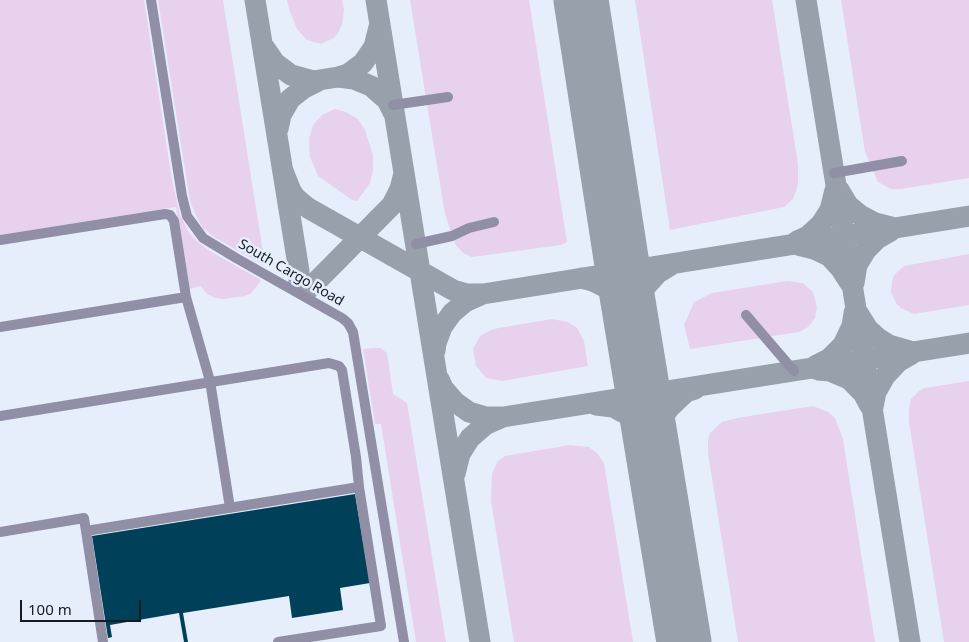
<!DOCTYPE html>
<html>
<head>
<meta charset="utf-8">
<style>
	body { margin:0 }
	#map { position:relative; width:969px; height:642px; overflow:hidden; background:#e6eefc; font-family:"Noto Sans",sans-serif }
	canvas { display:block }
	.scale { position:absolute; left:20px; top:600px; width:121px; height:22px; box-sizing:border-box; border:2px solid #161b22; border-top:0; padding-left:6px; font-size:15px; line-height:18px; white-space:nowrap; color:#161b22; -webkit-text-stroke:4px #e6eefc; paint-order:stroke }
</style>
</head>
<body>
<div id="map">
<canvas width="969" height="642"></canvas>
<div class="scale">100 m</div>
</div>
<script>
const ctx = document.querySelector('canvas').getContext('2d');
ctx.lineJoin = 'round';
function fillPath(path, color) { ctx.fillStyle = color; ctx.fill(path, 'evenodd'); }
const shape = rows => new Path2D(rows.map(r => 'M' + r).join(''));
function trace(path, color, width, dash) { ctx.strokeStyle = color; ctx.lineWidth = width; ctx.lineCap = dash ? 'butt' : 'round'; ctx.setLineDash(dash || []); ctx.stroke(path); }
function write(font, color, halo, rows, align = 'center') {
  ctx.font = font + ' "Noto Sans",sans-serif'; ctx.lineWidth = 5; ctx.setLineDash([]); ctx.textBaseline = 'middle'; ctx.strokeStyle = halo; ctx.fillStyle = color; for (const [text, x, y, turn = 0] of rows) {
    ctx.save(); ctx.translate(x, y); ctx.rotate((+turn || 0) * Math.PI / 180); ctx.textAlign = isNaN(turn) ? turn : align; if (halo) ctx.strokeText(text, 0, 0); ctx.fillText(text, 0, 0); ctx.restore();
  }
}
fillPath(shape([
	[0,0,144,0,172,180,180,215,190,234,199,243,208,250,261,280,257,286,251,293,245,296,224,299,215,298,207,294,200,286,190,289,176,207,0,235],
	[158,0,223,0,263,252,263,265,214,237,203,228,196,216,190,201],
	[287,0,342,0,344,10,342,25,338,33,334,38,321,44,307,40,297,29,289,9],
	[410,0,529,0,567,242,561,245,472,257,463,253,455,244,445,214],
	[635,0,772,0,798,164,798,185,793,199,784,207,670,230],
	[841,0,969,0,969,178,901,189,891,189,878,182,865,152],
	[335,109,346,112,358,119,365,130,373,155,373,170,370,183,357,201,352,200,318,176,310,157,309,139,313,125,322,115],
	[969,254,969,305,914,314,901,308,896,303,891,292,892,282,894,275,904,266],
	[787,281,803,283,813,292,817,307,815,318,808,327,799,332,690,349,684,325,694,302,712,293],
	[552,319,568,322,577,328,584,341,588,366,502,381,486,378,476,366,473,349,480,336,493,329],
	[374,348,380,348,387,353,393,394,407,403,446,642,416,642,381,424,375,424,363,349],
	[969,381,969,642,944,642,909,422,909,408,911,399,919,391,925,388],
	[813,406,828,412,835,418,843,439,875,642,738,642,708,453,708,440,710,433,722,422,737,418],
	[570,445,589,447,597,453,604,463,633,642,514,642,491,501,492,474,497,462,505,456]
]), '#e8d1ed');
trace(shape([
	[255,0,299,271,299,282],
	[376,0,480,642],
	[806,0,910,642],
	[264,47,275,63,291,75,313,81,338,77,348,74,363,63,374,47,379,27],
	[338,77,354,79,371,86,387,100,393,112],
	[278,129,281,115,290,99,304,88,318,81],
	[283,171,291,191,296,198,308,208,453,290,467,294,483,294,969,216],
	[839,190,848,205,860,215,875,223,891,227],
	[797,241,808,236,821,224,830,210,835,190],
	[798,245,814,249,829,256,841,269,850,283],
	[581,278,593,281,607,288,620,299,627,309,631,320,634,306,639,294,658,273,671,265],
	[854,283,857,265,866,250,877,239,891,231],
	[310,288,392,205,400,189,403,177],
	[858,313,868,329,878,338,889,345,910,351],
	[435,351,436,343,442,327,452,313,465,302,483,294],
	[815,366,829,359,843,345,852,326,854,313],
	[818,370,830,371,849,379,863,393,870,406],
	[439,379,443,388,455,402,469,412,486,417,503,417,969,343],
	[596,405,613,407,628,415,652,440,659,422,670,407,686,392,695,389],
	[873,407,876,392,885,376,898,362,912,354],
	[455,474,460,454,470,438,485,425,503,417]
]), '#98a0ab', 21);
trace(shape([
	[581,0,623,271,684,642]
]), '#98a0ab', 55);
fillPath(shape([
	[355,494,370,583,340,588,343,610,292,618,289,596,183,613,188,642,184,642,179,613,110,625,112,637,108,638,92,536]
]), '#004159');
trace(shape([
	[151,0,182,196,187,216,203,238,236,258,342,318,348,323,353,332,404,642],
	[393,105,448,97],
	[834,173,902,161],
	[0,240,165,214,170,215,174,221,186,297,210,381,230,508],
	[416,244,452,236,469,228,494,222],
	[746,315,794,371],
	[0,327,186,297],
	[0,416,329,363,339,366,342,370,356,457,359,487,381,626,278,642],
	[86,531,359,487],
	[0,532,84,518,103,642]
]), '#918fa5', 10);
write('14px', '#161b22', '#e6eefc', [
	["South Cargo Road",291,273,30]
]);
</script>
</body>
</html>
